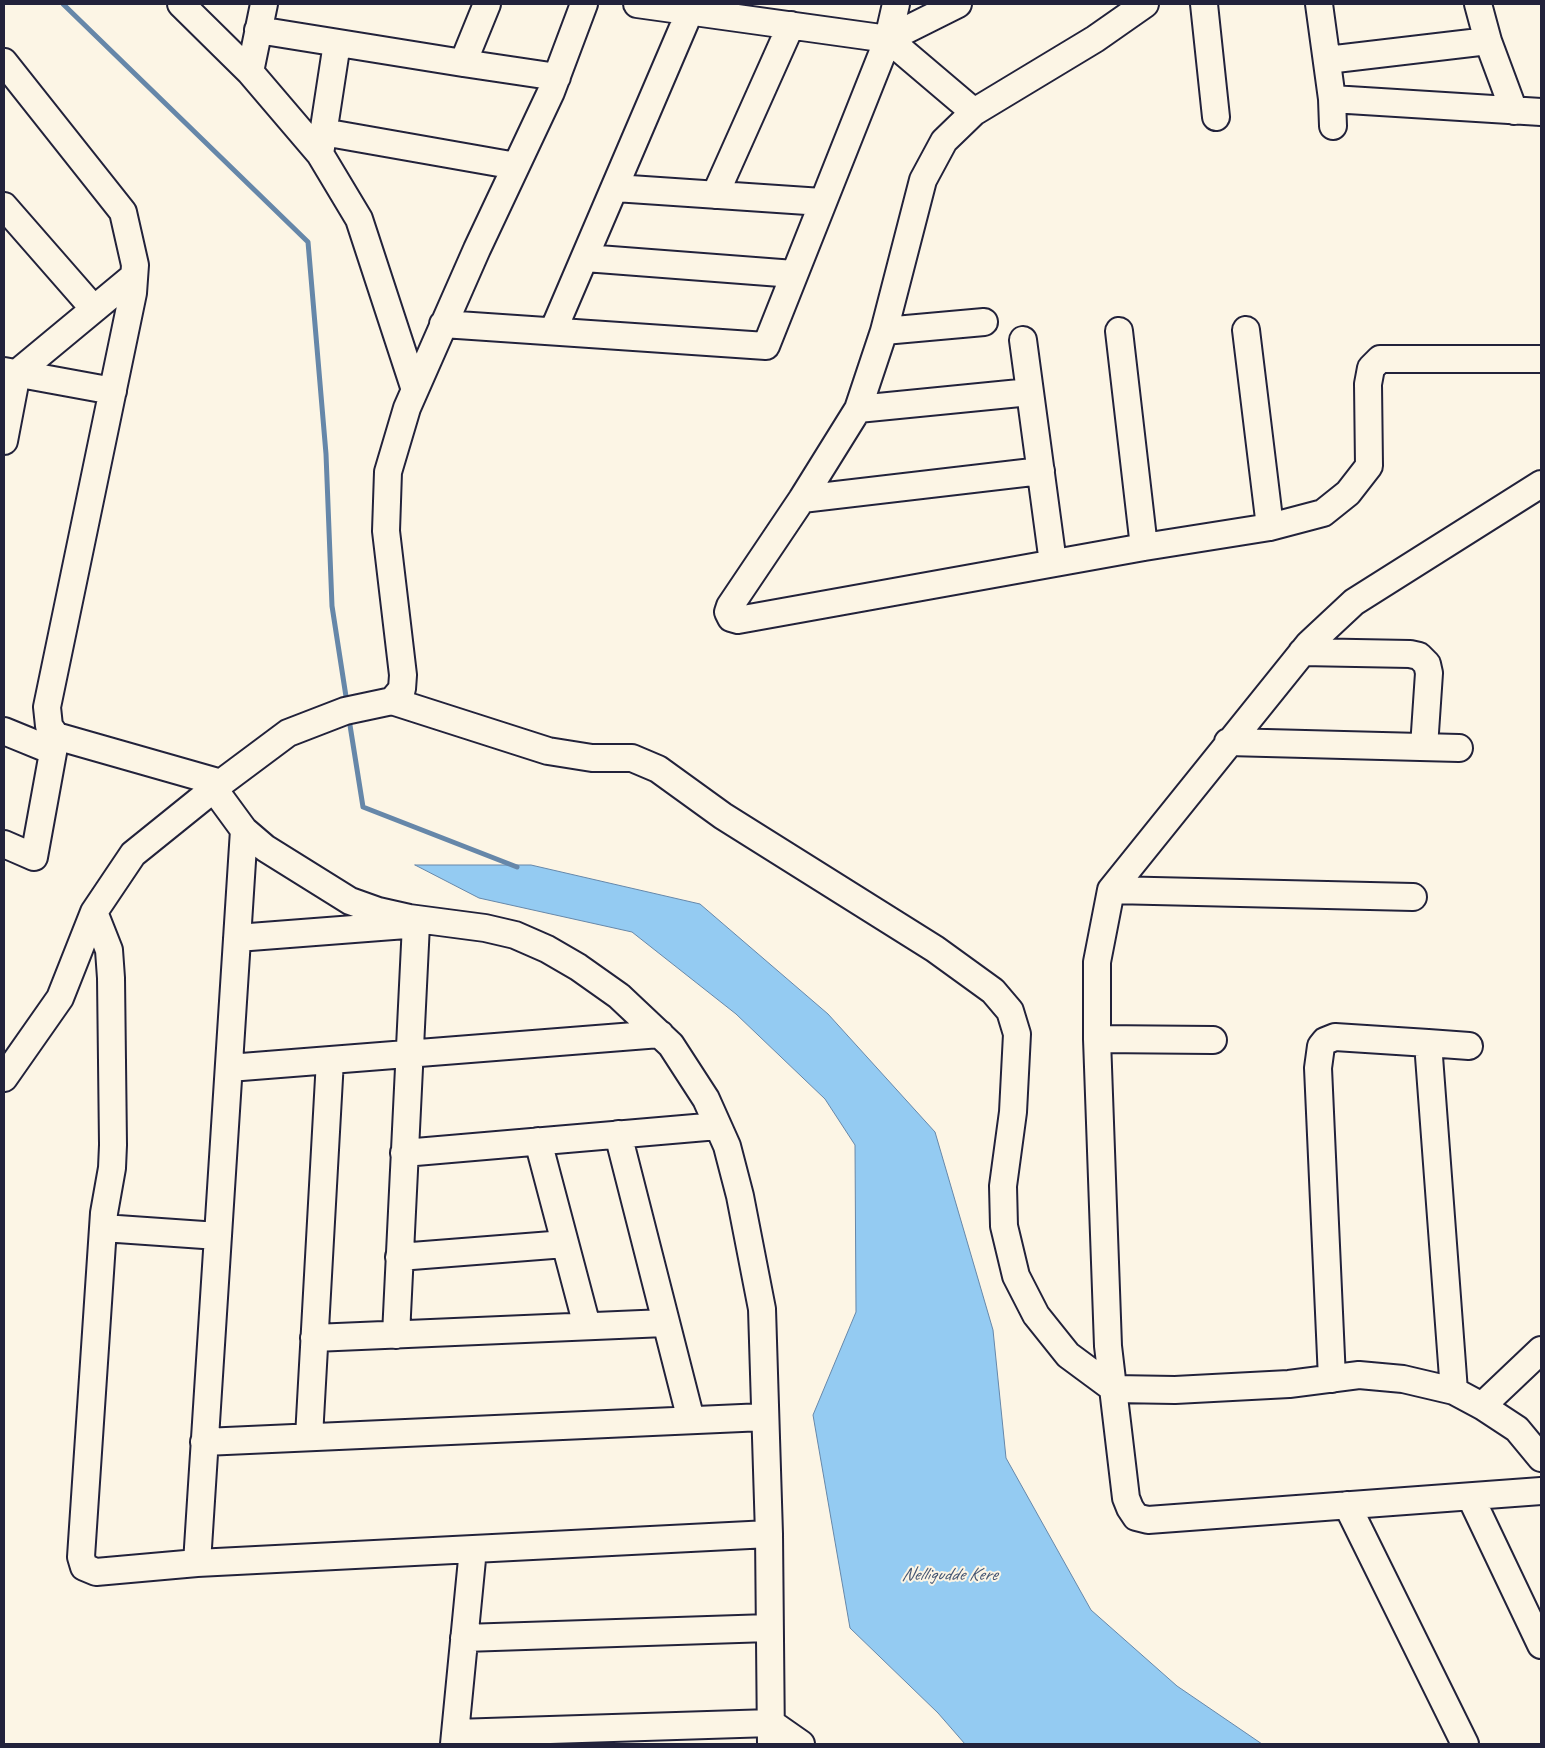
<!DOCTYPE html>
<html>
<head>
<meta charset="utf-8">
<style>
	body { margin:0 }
	#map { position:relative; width:1545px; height:1748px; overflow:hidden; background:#fcf5e5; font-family:Caveat,sans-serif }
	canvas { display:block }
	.frame { position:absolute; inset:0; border:5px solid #22223b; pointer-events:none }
</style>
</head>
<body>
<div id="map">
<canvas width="1545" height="1748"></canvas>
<div class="frame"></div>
</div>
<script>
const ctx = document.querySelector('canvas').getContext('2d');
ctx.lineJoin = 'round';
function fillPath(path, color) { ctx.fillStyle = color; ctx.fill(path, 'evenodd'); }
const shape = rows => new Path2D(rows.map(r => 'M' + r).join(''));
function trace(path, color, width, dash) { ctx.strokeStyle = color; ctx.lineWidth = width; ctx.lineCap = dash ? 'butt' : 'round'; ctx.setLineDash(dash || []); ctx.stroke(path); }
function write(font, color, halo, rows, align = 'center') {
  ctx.font = font + ' Caveat,sans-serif'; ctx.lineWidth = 4; ctx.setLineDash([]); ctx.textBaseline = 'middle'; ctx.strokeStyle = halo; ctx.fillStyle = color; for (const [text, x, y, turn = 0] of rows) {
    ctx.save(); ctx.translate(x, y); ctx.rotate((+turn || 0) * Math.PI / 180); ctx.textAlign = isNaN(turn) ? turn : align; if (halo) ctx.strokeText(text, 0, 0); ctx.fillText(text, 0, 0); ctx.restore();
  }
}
const water = shape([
	[415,865,531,865,700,904,828,1014,935,1132,993,1330,1006,1458,1091,1610,1177,1686,1262,1744,965,1744,938,1713,850,1628,813,1415,856,1312,855,1145,825,1099,736,1014,632,932,479,898,415,865]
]);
fillPath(water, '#94cbf2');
trace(water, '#6687a9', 1);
trace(shape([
	[63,4,308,242,326,454,332,606,347,703],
	[349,719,363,807,517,867]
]), '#6687a9', 5);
const minor = shape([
	[181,4,250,72,320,154],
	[637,4,888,39,958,4],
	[1145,4,1095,39,974,112,944,141,923,180,884,331,858,409,802,499,730,606,728,612,731,618,738,620,1144,547,1270,527,1323,513,1348,493,1369,466,1368,384,1371,368,1380,359,1541,359],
	[1204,4,1216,117],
	[1319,4,1332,99,1541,112],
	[1478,4,1488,41,1514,111],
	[258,30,463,63,487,4],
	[888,39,974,112],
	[337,43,320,154,359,219,415,390],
	[1327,60,1488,41],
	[4,62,123,212,135,265,133,293,47,707,49,726,56,736,221,783],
	[463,63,557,77],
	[250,72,264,4],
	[1332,99,1333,126],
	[323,132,516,166],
	[615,188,822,202],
	[715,195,791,25],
	[4,206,94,309],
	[585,258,794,274],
	[443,324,766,346,888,39,896,4],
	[1246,330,1270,527],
	[553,331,690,11],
	[884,331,984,322],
	[1119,331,1144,547],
	[1023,340,1053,563],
	[4,371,113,391],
	[858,409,1030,392],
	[4,441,17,373,134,276],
	[802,499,1041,471],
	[1302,652,1410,654,1419,656,1427,664,1429,673,1424,747],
	[392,701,402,689,403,675,386,531,388,472,407,408,477,249,551,92,584,4],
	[4,731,53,751],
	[1228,742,1459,748],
	[214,789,244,830,265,848,350,901,378,911,409,918,485,928,515,935,547,949,578,967,619,996,671,1045,706,1099,727,1146,740,1196,762,1309,769,1534,771,1744],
	[244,830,197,1563,769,1534],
	[4,844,34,857,56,736],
	[1111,890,1097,962,1097,1039,1108,1346,1126,1498,1130,1508,1136,1517,1148,1520,1541,1491],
	[1413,897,1111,890,1309,644,1354,602,1541,484],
	[94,912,109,950,111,978,113,1145,112,1168,104,1213,81,1557,84,1567,96,1572,197,1563],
	[237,938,406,925],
	[1097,1039,1213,1040],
	[1428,1043,1469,1046],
	[229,1068,660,1034],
	[4,1078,60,998,94,912,133,854,221,783,288,733,345,711,392,701,548,751,592,758,632,758,658,769,723,816,935,949,993,991,1010,1011,1017,1034,1013,1112,1003,1186,1004,1226,1016,1276,1036,1315,1068,1355,1114,1389,1175,1390,1289,1384,1359,1375,1403,1379,1454,1391,1482,1406,1517,1429,1541,1458],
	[618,1134,691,1420],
	[538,1141,587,1326],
	[404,1153,718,1126],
	[103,1228,218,1236],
	[399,1257,565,1244],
	[396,1335,416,924],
	[314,1338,665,1323],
	[1332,1379,1318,1068,1321,1046,1325,1041,1335,1037,1428,1043,1454,1391],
	[1482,1406,1541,1350],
	[309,1437,330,1060],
	[204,1442,764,1417],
	[1471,1498,1541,1645],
	[1347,1505,1465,1744],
	[464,1638,769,1628],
	[455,1733,771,1723,801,1744],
	[454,1744,473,1549]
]);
trace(minor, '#22223b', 30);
trace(minor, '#fcf5e5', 26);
write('italic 19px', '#445572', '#fcf5e5', [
	["Nelligudde Kere",949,1575]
]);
</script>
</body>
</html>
